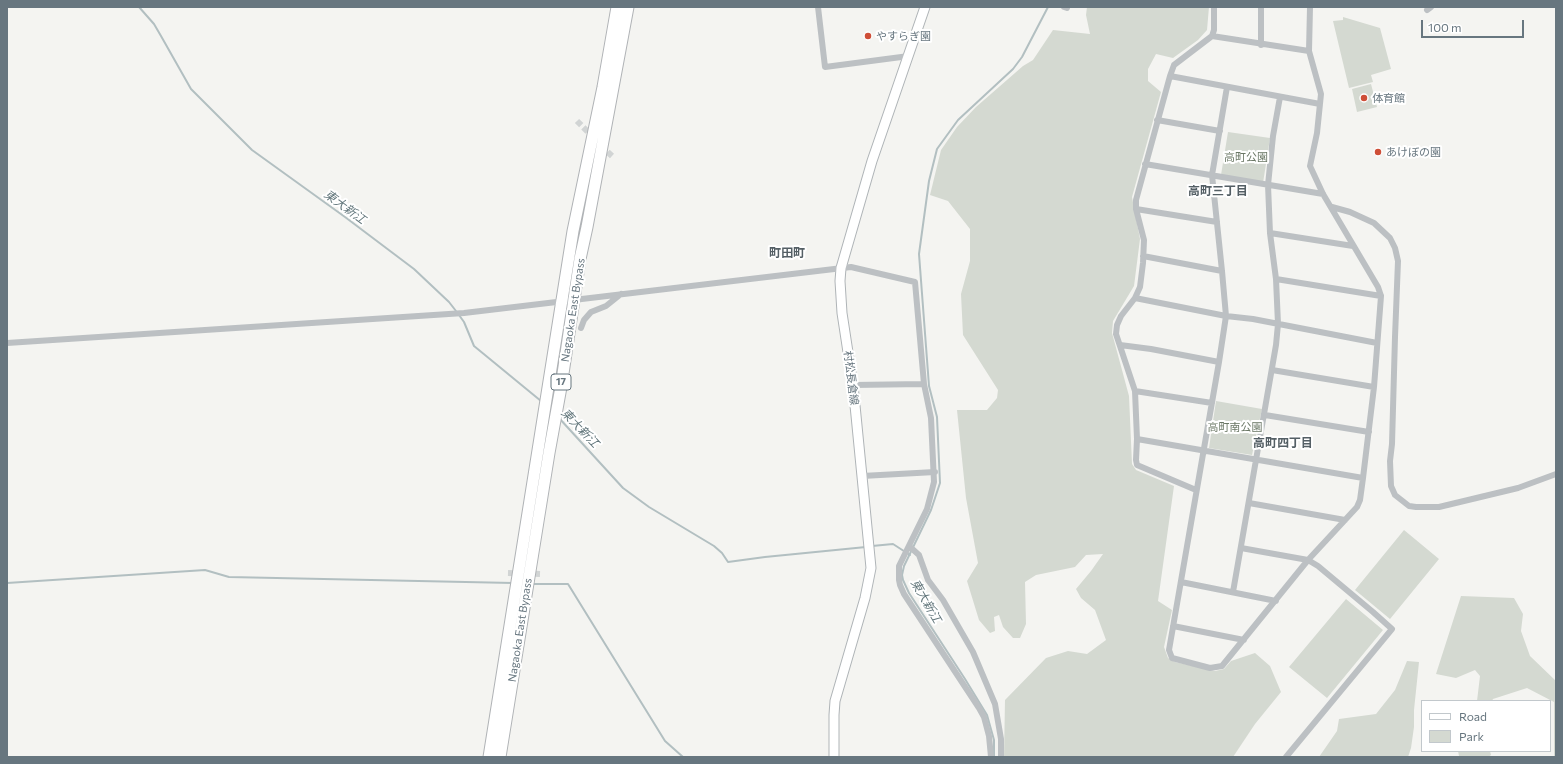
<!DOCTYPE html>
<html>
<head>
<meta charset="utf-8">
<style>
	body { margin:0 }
	#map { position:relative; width:1563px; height:764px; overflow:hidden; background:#f4f4f1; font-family:Commissioner,sans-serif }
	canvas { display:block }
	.frame { position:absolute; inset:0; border:8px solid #67767f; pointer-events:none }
	.legend { position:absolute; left:1421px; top:700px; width:130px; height:52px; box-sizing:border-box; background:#fff; border:1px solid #c2c8cc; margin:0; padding:5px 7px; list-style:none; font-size:12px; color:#67767f }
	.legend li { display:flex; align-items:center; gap:8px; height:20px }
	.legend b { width:20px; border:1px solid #c2c8cc }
	.scale { position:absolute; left:1421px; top:20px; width:103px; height:18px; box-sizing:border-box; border:2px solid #67767f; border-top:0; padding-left:5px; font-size:12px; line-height:14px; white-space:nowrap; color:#67767f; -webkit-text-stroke:3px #fff; paint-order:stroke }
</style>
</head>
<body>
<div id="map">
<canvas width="1563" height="764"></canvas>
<div class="frame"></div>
<ul class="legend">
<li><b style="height:5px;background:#fff"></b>Road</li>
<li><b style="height:11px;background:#d4d9d1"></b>Park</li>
</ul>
<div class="scale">100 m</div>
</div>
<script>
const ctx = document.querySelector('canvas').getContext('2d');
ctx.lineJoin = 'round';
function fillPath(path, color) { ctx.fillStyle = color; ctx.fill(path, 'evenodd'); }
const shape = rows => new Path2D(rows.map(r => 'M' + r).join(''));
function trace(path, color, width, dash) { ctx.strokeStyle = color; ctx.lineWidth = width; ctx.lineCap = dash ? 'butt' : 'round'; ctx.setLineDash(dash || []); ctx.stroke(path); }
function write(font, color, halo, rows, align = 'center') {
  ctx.font = font + ' Commissioner,"Noto Sans JP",sans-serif'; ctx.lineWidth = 4; ctx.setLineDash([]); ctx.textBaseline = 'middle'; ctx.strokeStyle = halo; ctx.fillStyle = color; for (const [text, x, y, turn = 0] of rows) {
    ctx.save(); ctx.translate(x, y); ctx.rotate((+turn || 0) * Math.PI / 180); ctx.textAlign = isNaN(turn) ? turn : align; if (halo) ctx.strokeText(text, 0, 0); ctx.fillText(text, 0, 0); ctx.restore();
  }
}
fillPath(shape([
	[1087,7,1209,7,1207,30,1198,40,1173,58,1156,54,1148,69,1148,81,1161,92,1132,197,1140,239,1134,286,1113,321,1112,333,1129,396,1132,464,1136,470,1174,486,1158,601,1172,610,1164,647,1168,658,1175,662,1215,671,1224,669,1231,661,1255,653,1270,666,1281,692,1255,724,1233,757,1004,757,1005,700,1046,658,1068,651,1087,654,1106,640,1095,610,1081,598,1076,589,1091,571,1103,554,1086,555,1075,567,1036,575,1025,582,1026,624,1020,638,1013,638,1003,627,999,615,994,617,995,631,990,633,979,620,967,581,978,563,966,498,957,410,987,410,997,398,998,390,963,335,961,294,970,261,970,229,948,201,930,195,941,150,957,127,976,107,1023,66,1033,60,1053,30,1090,34,1086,15],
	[1343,17,1380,28,1391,69,1371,75,1373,82,1349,88,1333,21,1343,20],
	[1371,84,1377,107,1357,112,1352,89],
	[1228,132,1270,138,1263,183,1221,175],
	[1216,401,1262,409,1252,455,1209,448],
	[1404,530,1439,559,1390,619,1355,590],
	[1461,596,1514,598,1523,614,1521,631,1530,656,1556,681,1556,757,1553,757,1554,756,1554,702,1527,688,1493,699,1492,701,1477,701,1480,676,1475,670,1456,678,1436,674],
	[1346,599,1383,630,1327,698,1289,667],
	[1407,661,1419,662,1414,710,1414,727,1411,748,1408,757,1319,757,1337,731,1339,719,1376,714,1395,690],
	[1458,751,1490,751,1491,755,1488,757,1457,757,1459,756]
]), '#d4d9d1');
trace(shape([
	[139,7,154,24,161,36,191,89,252,150,345,217,414,269,449,302,456,311],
	[459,315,464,322,474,346,541,401],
	[559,418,623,488,649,507,714,546,722,553,728,562,765,557,866,547],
	[872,546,893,544,910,555],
	[7,583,205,570,229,577,513,583],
	[532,584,568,584,665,741,683,757],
	[994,757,994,740,987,715,965,679,909,593,903,580,902,575,904,566,931,510,940,483,937,417,929,386,919,254,929,181,937,149,958,120,1013,69,1022,57,1048,7]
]), '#b2bfc1', 2);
trace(shape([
	[577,121,594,138],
	[601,146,612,156],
	[508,573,540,574]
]), '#d1d4d4', 6, [6, 3]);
const secondary = shape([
	[834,757,834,715,835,701,865,598,871,568,853,385,842,313,840,281,841,268,872,161,925,7]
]);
const highway = shape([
	[489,757,573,231,603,87,617,7],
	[500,757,549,453,561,387,580,259,587,227,628,7]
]);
trace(secondary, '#afb4b7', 11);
trace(highway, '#b0b3b6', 13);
trace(shape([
	[818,7,825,67,909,56],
	[1064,7,1067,8],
	[1427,10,1431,7],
	[1212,36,1309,51],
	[1261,45,1261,7],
	[1170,76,1320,104],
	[1227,87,1212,175,1222,271,1226,316,1219,362,1169,650,1172,658,1210,668,1222,666,1308,560,1357,507,1360,500,1363,478,1374,387,1381,296,1378,287,1323,194,1310,166,1317,133,1321,94,1309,51,1310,7],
	[1157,120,1220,131],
	[1145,164,1323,194],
	[1332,207,1350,212,1374,223,1390,238,1395,248,1398,261,1395,337,1392,444,1390,461,1391,486,1395,495,1409,506,1416,507,1439,507,1518,488,1556,474],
	[1136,209,1217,222],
	[1270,233,1353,246],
	[1143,256,1222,271],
	[1276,279,1381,296],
	[1135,298,1226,316,1253,319,1377,343],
	[581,328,584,320,591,312,606,306,621,294],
	[7,343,464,313,851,267,915,282,924,384,931,418,934,482,927,509,899,566,899,580,900,585,904,594,979,708,984,717,989,736,991,757],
	[1120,345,1151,349,1219,362],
	[1272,370,1374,387],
	[853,385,924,384],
	[1135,391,1212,403],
	[1265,415,1369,432],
	[1137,439,1363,478],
	[862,476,935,472],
	[1196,490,1137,465,1136,460,1137,439,1135,391,1116,334,1117,325,1121,316,1135,298,1140,287,1143,263,1144,240,1136,209,1136,200,1170,76,1174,65,1212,36,1214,30,1214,7],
	[1249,503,1345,520],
	[909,546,919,555,928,580,943,600,973,652,995,704,1001,739,1001,757],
	[1241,548,1308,560,1318,566,1373,612,1392,629,1286,757],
	[1181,582,1276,601],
	[1233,592,1276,345,1278,324,1276,279,1270,233,1268,185,1273,136,1280,97],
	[1173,626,1244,640]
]), '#bcc0c3', 6);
trace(secondary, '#fff', 9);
trace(highway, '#fff', 11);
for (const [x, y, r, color] of [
	[868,36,4,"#ce4e37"],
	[1364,98,4,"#ce4e37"],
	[1378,152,4,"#ce4e37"]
]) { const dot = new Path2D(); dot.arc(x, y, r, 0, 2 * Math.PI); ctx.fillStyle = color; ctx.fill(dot); trace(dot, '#fff', 1.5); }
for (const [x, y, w] of [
	[561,382,20]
]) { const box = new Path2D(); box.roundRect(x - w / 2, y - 8, w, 16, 3); ctx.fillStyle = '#fff'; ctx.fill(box); trace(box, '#67767f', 1); }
write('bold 10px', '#67767f', null, [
	["17",561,382]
]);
write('11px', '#67767f', '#fff', [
	["やすらぎ園",876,36],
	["体育館",1372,98],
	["あけぼの園",1386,152]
], 'left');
write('11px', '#6a7765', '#fff', [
	["高町公園",1246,157],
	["高町南公園",1235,427]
]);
write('11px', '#67767f', '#fff', [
	["Nagaoka East Bypass",573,310,-81],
	["村松長倉線",851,378,83],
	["Nagaoka East Bypass",520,630,-81]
]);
write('bold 12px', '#545f65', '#fff', [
	["高町三丁目",1218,191],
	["町田町",787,253],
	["高町四丁目",1283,443]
]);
write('italic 12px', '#63777c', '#fff', [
	["東大新江",345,207,36],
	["東大新江",580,428,46],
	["東大新江",926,601,60]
]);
</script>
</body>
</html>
